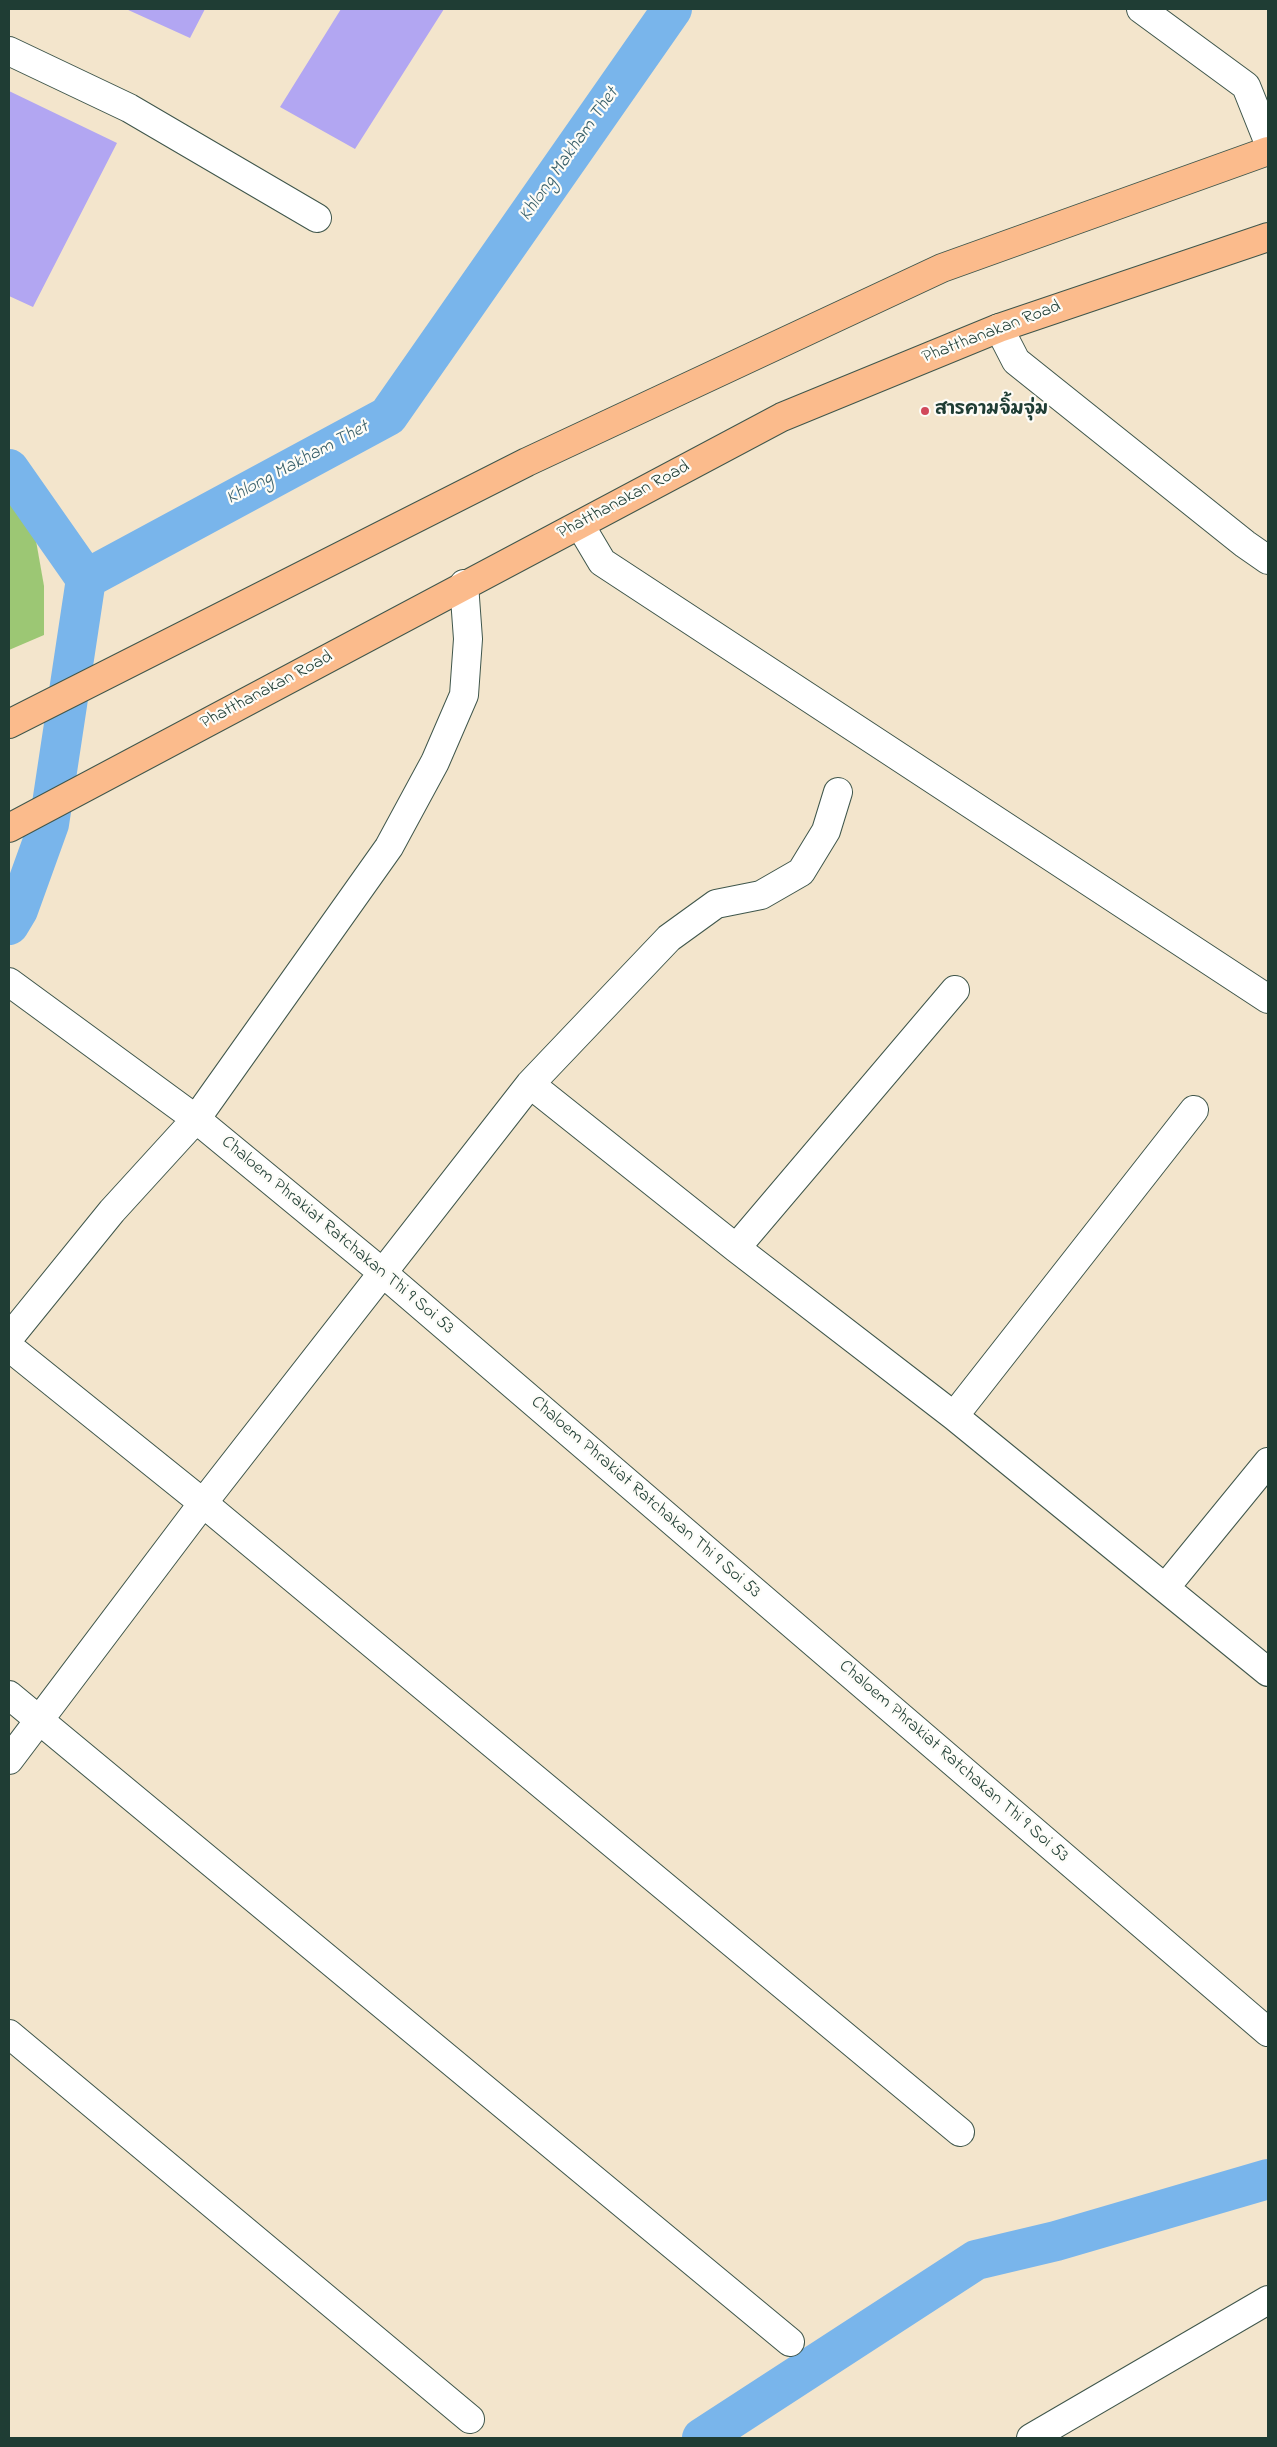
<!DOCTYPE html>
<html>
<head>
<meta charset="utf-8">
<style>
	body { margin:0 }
	#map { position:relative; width:1277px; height:2447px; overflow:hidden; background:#f3e5cc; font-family:"Indie Flower",sans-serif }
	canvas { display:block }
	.frame { position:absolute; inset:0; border:10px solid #1f3d34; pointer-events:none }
</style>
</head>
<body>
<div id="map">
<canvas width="1277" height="2447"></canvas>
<div class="frame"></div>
</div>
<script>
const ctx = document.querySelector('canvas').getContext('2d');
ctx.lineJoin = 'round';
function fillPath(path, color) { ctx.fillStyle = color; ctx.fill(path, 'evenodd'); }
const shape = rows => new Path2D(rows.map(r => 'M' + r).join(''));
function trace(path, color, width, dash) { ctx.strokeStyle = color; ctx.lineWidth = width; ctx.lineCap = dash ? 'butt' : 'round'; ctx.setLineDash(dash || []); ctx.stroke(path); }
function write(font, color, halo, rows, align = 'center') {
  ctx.font = font + ' "Indie Flower","Playpen Sans Thai",sans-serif'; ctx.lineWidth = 4.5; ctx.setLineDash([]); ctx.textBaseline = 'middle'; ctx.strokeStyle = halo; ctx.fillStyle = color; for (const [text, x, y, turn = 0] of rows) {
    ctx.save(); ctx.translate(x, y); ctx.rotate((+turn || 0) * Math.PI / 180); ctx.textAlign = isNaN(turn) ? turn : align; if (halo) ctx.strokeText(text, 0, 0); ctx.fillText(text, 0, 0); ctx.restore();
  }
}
fillPath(shape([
	[9,486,32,518,44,586,44,635,9,650]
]), '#9cc774');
trace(shape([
	[9,469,86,579],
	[86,579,388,416,672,9],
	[9,925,18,910,49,824,86,579],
	[702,2438,976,2260,1056,2241,1268,2179]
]), '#79b5eb', 40);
fillPath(shape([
	[126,9,205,9,190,38],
	[341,9,444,9,355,149,280,107],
	[9,91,117,143,33,307,9,296]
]), '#b2a6f2');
const minor = shape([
	[1141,9,1246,86,1268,141],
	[9,51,129,108,317,218],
	[999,328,1016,361,1245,544,1268,560],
	[580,525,602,562,1268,999],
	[9,982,196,1119,383,1273,1268,2032],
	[530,1084,736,1248,954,1416,1268,1672],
	[736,1248,955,990],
	[9,1338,112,1211,196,1119,389,847,435,762,464,695,468,639,464,584],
	[9,1347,203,1503,960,2132],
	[954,1416,1194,1110],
	[1165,1588,1268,1462],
	[9,1695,790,2342],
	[9,1760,203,1503,530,1084,669,938,716,904,761,895,801,872,826,831,838,792],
	[9,2034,470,2419],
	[1031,2438,1268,2300]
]);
const major = shape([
	[9,724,527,462,942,268,1268,151],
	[9,828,782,417,999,328,1268,237]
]);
trace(minor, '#3f564b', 30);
trace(major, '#3f564b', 30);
trace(minor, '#fff', 28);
trace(major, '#fbbb8c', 28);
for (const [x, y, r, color] of [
	[925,411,5,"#d1495b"]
]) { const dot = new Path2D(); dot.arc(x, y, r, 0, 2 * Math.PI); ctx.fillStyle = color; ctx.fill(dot); trace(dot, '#fdfcf7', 2); }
write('18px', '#1f3d34', '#fdfcf7', [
	["Phatthanakan Road",992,333,-21],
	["Phatthanakan Road",624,501,-28],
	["Phatthanakan Road",267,691,-28],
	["Chaloem Phrakiat Ratchakan Thi 9 Soi 53",337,1236,40],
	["Chaloem Phrakiat Ratchakan Thi 9 Soi 53",645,1498,41],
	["Chaloem Phrakiat Ratchakan Thi 9 Soi 53",953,1762,41]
]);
write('bold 18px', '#1f3d34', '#fdfcf7', [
	["สารคามจิ้มจุ่ม",935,411]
], 'left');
write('italic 19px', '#3a616b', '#fdfcf7', [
	["Khlong Makham Thet",570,155,-55],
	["Khlong Makham Thet",298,464,-28]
]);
</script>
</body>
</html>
